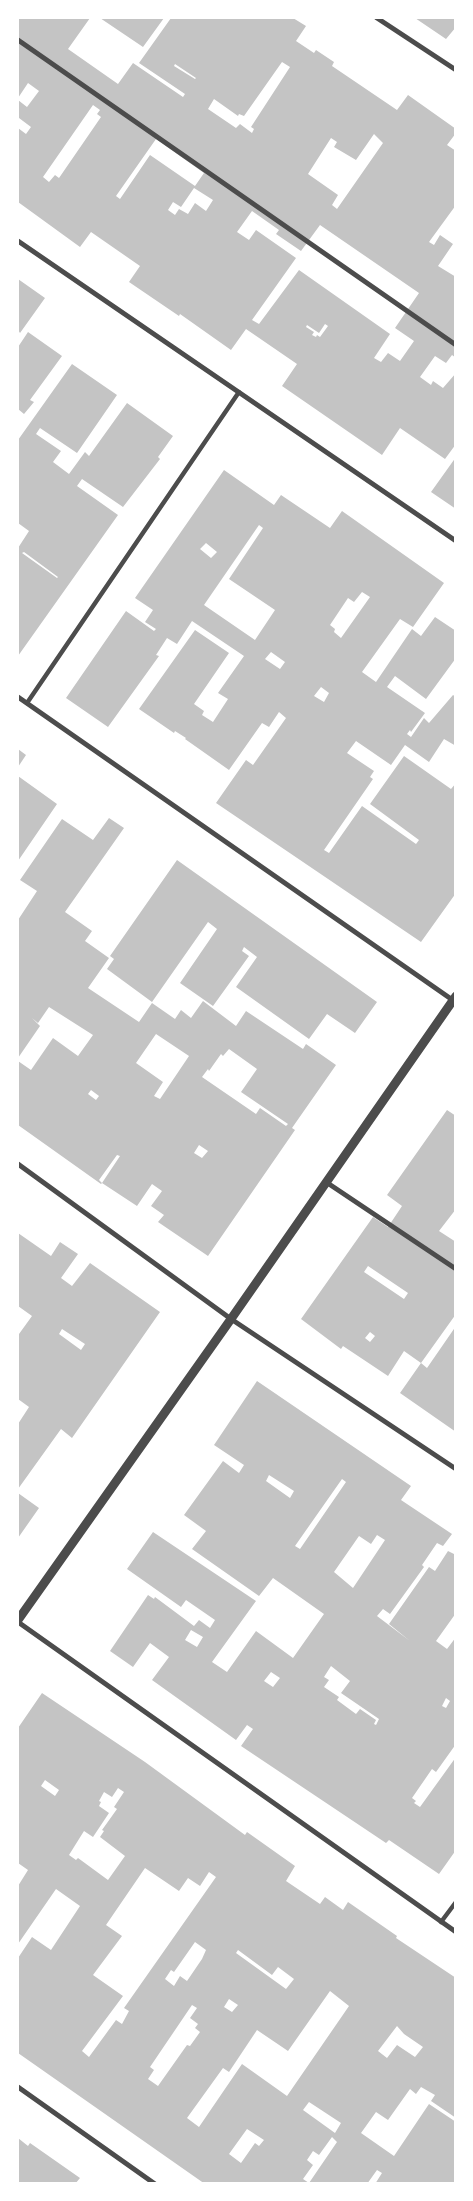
<!DOCTYPE html>
<html>
<head>
<meta charset="utf-8">
<style>
	body { margin:0 }
	#map { position:relative; width:473px; height:2201px; overflow:hidden; background:#fff; font-family:Spectral,serif }
	canvas { display:block }
	.frame { position:absolute; inset:0; border:19px solid #fff; pointer-events:none }
</style>
</head>
<body>
<div id="map">
<canvas width="473" height="2201"></canvas>
<div class="frame"></div>
</div>
<script>
const ctx = document.querySelector('canvas').getContext('2d');
ctx.lineJoin = 'round';
function fillPath(path, color) { ctx.fillStyle = color; ctx.fill(path, 'evenodd'); }
const shape = rows => new Path2D(rows.map(r => 'M' + r).join(''));
function trace(path, color, width, dash) { ctx.strokeStyle = color; ctx.lineWidth = width; ctx.lineCap = dash ? 'butt' : 'round'; ctx.setLineDash(dash || []); ctx.stroke(path); }
fillPath(shape([
	[18,18,90,18,68,49,118,84,133,63,183,97,185,94,139,63,171,18,293,18,306,26,296,41,314,53,316,50,334,62,332,66,397,110,408,95,456,129,456,133,447,145,456,151,456,205,429,242,434,245,440,235,453,244,438,266,456,277,456,358,452,355,446,363,435,356,420,377,431,385,433,381,443,388,456,373,456,444,445,459,400,428,382,455,282,386,297,364,246,329,231,350,180,314,179,316,129,282,140,266,91,232,80,247,18,202,18,128,26,134,31,127,19,118,18,121,18,100,27,107,39,91,28,83,18,98],
	[282,62,290,67,251,127,254,129,252,133,240,124,236,128,208,109,214,99,238,116,239,114,244,116],
	[175,64,196,78,195,79,174,66],
	[93,105,100,110,97,114,101,117,59,178,55,175,49,182,43,177],
	[374,134,383,143,337,209,332,205,338,195,308,174,331,138,337,142,334,147,356,160],
	[156,139,204,173,195,186,150,155,120,199,116,196],
	[194,188,213,200,206,211,195,203,188,214,179,209,175,215,168,210,173,202,181,207],
	[252,211,279,230,276,234,301,251,320,225,419,293,395,328,414,341,400,361,388,353,381,362,374,358,390,334,299,270,259,324,252,320,296,258,256,230,249,240,237,232],
	[325,324,328,326,320,337,317,335,316,337,312,335,314,332,306,327,307,325,319,333],
	[100,18,164,18,143,47],
	[415,18,456,18,456,27,446,39],
	[18,279,45,298,20,333,18,330],
	[28,332,62,356,30,400,34,402,24,414,18,409,18,347],
	[72,364,117,395,77,453,40,428,36,434,61,451,53,462,69,474,85,452,89,456,127,403,173,436,158,457,160,459,123,507,82,479,77,486,118,515,18,656,18,548,29,531,18,523,18,440],
	[24,552,58,577,57,578,22,553],
	[456,457,456,509,431,492],
	[224,470,274,505,281,495,330,528,342,511,444,583,413,627,400,619,362,672,376,682,412,629,421,636,435,617,456,631,456,658,426,699,395,676,387,687,425,713,411,732,410,730,407,734,411,737,424,718,429,723,453,695,456,697,456,746,444,739,429,762,405,745,391,765,356,741,347,753,374,771,370,777,373,779,324,850,329,853,362,806,416,844,419,840,370,804,404,756,451,789,456,783,456,893,421,942,216,803,246,760,253,765,286,718,279,712,269,727,262,723,229,770,185,739,186,738,175,731,174,733,139,709,195,630,229,653,194,704,204,711,202,715,213,722,228,699,218,693,244,656,192,621,177,644,167,638,156,655,159,656,108,727,66,698,126,611,154,631,156,629,145,622,153,610,135,598],
	[259,525,263,528,229,579,275,610,255,640,204,605],
	[206,543,217,552,211,558,200,549],
	[362,592,370,597,341,638,334,632,335,629,330,625,348,598,354,602],
	[271,652,285,662,280,669,265,659],
	[321,687,329,693,324,702,314,696],
	[18,749,26,755,18,767],
	[18,776,57,804,18,861],
	[109,818,124,828,65,912,92,931,85,941,109,958,88,988,139,1022,152,1003,175,1019,181,1010,191,1018,203,1001,236,1026,246,1011,303,1049,306,1044,336,1065,292,1128,295,1130,208,1256,158,1222,164,1215,151,1206,162,1191,152,1184,137,1206,102,1183,101,1184,18,1125,18,1061,31,1070,53,1038,78,1056,93,1035,49,1007,38,1023,32,1018,40,1026,18,1058,18,920,37,891,20,880,62,819,93,840],
	[156,1034,189,1056,160,1099,154,1096,163,1082,136,1063],
	[229,1049,257,1069,241,1092,288,1124,286,1126,260,1108,256,1114,202,1077,208,1069,209,1071,221,1054,223,1056],
	[91,1090,99,1096,96,1100,88,1094],
	[199,1145,208,1151,202,1158,194,1153],
	[117,1155,120,1156,102,1183,99,1180],
	[177,860,377,1002,355,1033,327,1014,309,1039,236,987,257,957,244,947,242,951,249,956,213,1006,180,983,217,929,208,922,152,1002,107,969,114,959,110,956],
	[447,1110,456,1116,456,1209,439,1231,456,1242,456,1314,421,1363,404,1351,388,1376,343,1346,341,1349,301,1319,373,1217,388,1227,402,1206,387,1195],
	[368,1266,408,1293,404,1299,364,1272],
	[370,1332,375,1336,370,1342,365,1338],
	[18,1233,51,1256,60,1242,78,1254,61,1278,72,1286,90,1263,160,1312,72,1438,61,1429,18,1489,18,1424,29,1407,18,1399,18,1333,19,1334,32,1316,18,1306],
	[62,1329,85,1344,81,1350,59,1334],
	[456,1326,456,1432,400,1393,421,1363,427,1368],
	[257,1381,411,1486,401,1500,452,1534,443,1546,437,1543,422,1565,424,1567,390,1614,383,1609,377,1616,410,1641,389,1624,429,1567,435,1571,448,1551,456,1555,456,1613,436,1641,447,1649,456,1637,456,1744,436,1772,432,1769,412,1798,416,1801,414,1803,420,1807,456,1757,456,1850,439,1874,389,1840,386,1843,241,1746,253,1729,247,1725,236,1740,152,1680,169,1657,150,1643,133,1667,110,1651,148,1595,154,1599,155,1597,194,1626,199,1620,210,1628,215,1620,186,1600,181,1607,127,1569,153,1532,256,1601,212,1662,227,1672,256,1631,293,1658,324,1614,273,1578,259,1596,192,1549,206,1531,184,1515,223,1461,239,1473,244,1465,214,1445],
	[269,1475,294,1491,290,1498,266,1481],
	[342,1479,346,1482,300,1549,295,1546],
	[377,1535,385,1540,353,1588,334,1572,359,1536,371,1544],
	[191,1630,203,1637,197,1647,185,1640],
	[331,1666,350,1681,341,1693,379,1719,376,1725,374,1724,376,1720,360,1709,356,1714,337,1700,339,1697,324,1687,329,1680,324,1677],
	[271,1672,280,1678,273,1687,264,1681],
	[446,1698,450,1701,446,1708,442,1706],
	[18,1493,39,1508,18,1538],
	[42,1693,145,1762,245,1835,247,1832,295,1866,286,1881,320,1904,325,1897,343,1910,348,1902,397,1936,396,1938,456,1978,456,2118,431,2101,435,2095,421,2087,416,2094,410,2089,388,2120,376,2112,361,2133,394,2156,429,2104,456,2122,456,2184,375,2184,382,2173,377,2170,367,2184,205,2184,18,2053,18,1958,32,1937,51,1950,80,1906,56,1889,18,1944,18,1886,28,1870,18,1863,18,1728],
	[45,1780,59,1790,55,1796,41,1786],
	[118,1788,124,1792,114,1807,117,1809,102,1830,104,1831,100,1837,125,1856,108,1880,78,1858,76,1860,69,1855,84,1831,93,1837,109,1813,99,1806,101,1802,99,1801,104,1792,112,1797],
	[145,1868,179,1891,188,1878,200,1886,209,1872,216,1877,124,2008,129,2011,122,2024,116,2020,89,2057,82,2051,123,1996,93,1975,122,1936,106,1925],
	[195,1942,206,1950,202,1959,187,1981,180,1976,174,1986,165,1979,171,1970,174,1972],
	[238,1950,272,1975,278,1967,294,1979,286,1989,236,1953],
	[330,1991,349,2006,287,2096,242,2064,199,2127,187,2118,223,2068,229,2072,257,2030,288,2051],
	[229,1999,238,2005,232,2012,224,2007],
	[192,2005,197,2008,190,2018,198,2024,195,2028,200,2032,190,2046,187,2045,158,2086,148,2079,154,2070,150,2067],
	[397,2026,404,2034,423,2047,415,2057,397,2045,387,2058,378,2051],
	[309,2102,341,2123,335,2133,303,2110],
	[247,2129,264,2140,259,2146,255,2143,241,2163,229,2154],
	[332,2137,337,2142,309,2183,303,2179,313,2165,307,2160,313,2151,319,2155],
	[18,2138,28,2146,30,2143,80,2178,75,2184,18,2184]
]), '#c4c4c4');
trace(shape([
	[27,703,239,392],
	[441,1922,456,1902]
]), '#4c4c4c', 4.5);
trace(shape([
	[377,18,456,70],
	[18,40,456,345],
	[18,241,456,541],
	[18,697,454,1001],
	[18,1164,231,1319,456,1469],
	[326,1182,456,1269],
	[18,1622,456,1932],
	[18,2087,155,2184]
]), '#4c4c4c', 5);
trace(shape([
	[18,1620,231,1319,456,996]
]), '#4c4c4c', 9);
</script>
</body>
</html>
